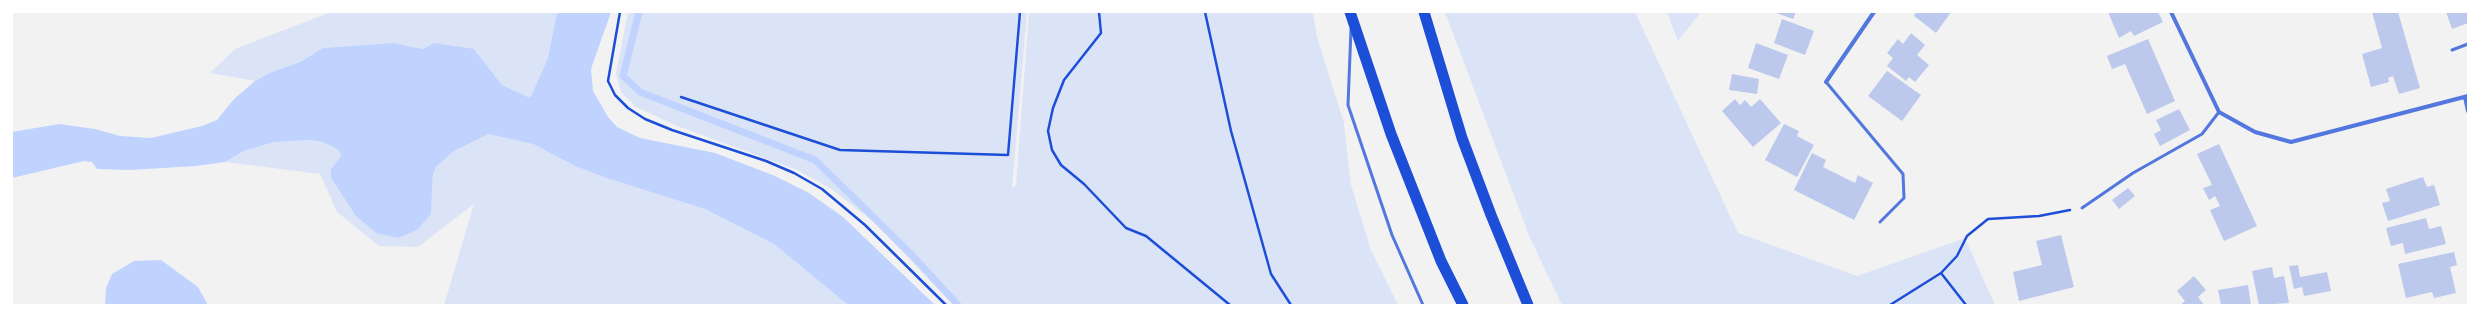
<!DOCTYPE html>
<html>
<head>
<meta charset="utf-8">
<style>
	body { margin:0 }
	#map { position:relative; width:2480px; height:317px; overflow:hidden; background:#f2f2f2; font-family:"Titillium Web",sans-serif }
	canvas { display:block }
	.frame { position:absolute; inset:0; border:13px solid #fff; pointer-events:none }
</style>
</head>
<body>
<div id="map">
<canvas width="2480" height="317"></canvas>
<div class="frame"></div>
</div>
<script>
const ctx = document.querySelector('canvas').getContext('2d');
ctx.lineJoin = 'round';
function fillPath(path, color) { ctx.fillStyle = color; ctx.fill(path, 'evenodd'); }
const shape = rows => new Path2D(rows.map(r => 'M' + r).join(''));
function trace(path, color, width, dash) { ctx.strokeStyle = color; ctx.lineWidth = width; ctx.lineCap = dash ? 'butt' : 'round'; ctx.setLineDash(dash || []); ctx.stroke(path); }
fillPath(shape([
	[331,12,557,12,548,58,530,98,502,85,474,49,423,49,393,43,323,48,300,62,269,73,255,81,210,73,235,49],
	[628,12,1027,12,1012,188,1016,185,1029,12,1313,12,1317,37,1344,123,1351,185,1371,250,1398,305,953,305,874,222,830,188,797,170,677,126,636,107,621,92,616,74],
	[1445,12,1635,12,1738,233,1857,276,1965,238,1995,305,1562,305,1530,238],
	[1667,12,1701,12,1678,41],
	[489,134,506,136,533,144,575,166,705,209,774,244,848,305,444,305,474,204,418,247,379,246,337,212,320,174,225,162,244,151,274,142,310,140,323,142,339,150,341,156,331,169,431,214,433,174,437,166,454,151]
]), '#dbe4f7');
fillPath(shape([
	[557,12,611,12,591,69,593,91,608,117,617,127,640,138,715,153,775,176,809,193,843,217,935,305,848,305,774,244,705,209,607,178,575,166,533,144,489,134,454,151,437,166,433,174,431,214,417,230,398,238,376,233,356,216,331,178,331,169,341,156,339,150,323,142,310,140,274,142,244,151,225,162,196,166,129,170,97,169,92,162,84,161,12,178,12,132,59,124,95,129,120,136,151,138,202,126,217,120,234,99,255,81,269,73,300,62,323,48,393,43,423,49,434,43,474,49,502,85,530,98,548,58],
	[161,260,198,287,208,305,105,305,106,288,112,274,134,261]
]), '#bfd3fe');
trace(shape([
	[639,12,623,76,640,92,815,160,912,255,958,305]
]), '#bfd3fe', 7);
fillPath(shape([
	[1773,12,1796,12,1793,19],
	[1916,12,1951,12,1936,33,1914,16],
	[2108,12,2158,12,2163,22,2134,36,2131,31,2119,38],
	[2372,12,2398,12,2420,88,2399,94,2393,76,2388,78,2389,82,2371,87,2362,54,2382,48],
	[2446,12,2468,12,2468,23,2452,29],
	[1782,19,1814,31,1805,55,1774,43],
	[1911,33,1925,45,1917,55,1929,65,1915,82,1909,77,1906,81,1887,66,1893,58,1887,53,1898,39,1903,44],
	[2148,39,2175,101,2147,114,2125,64,2112,69,2107,56],
	[1756,43,1788,55,1779,79,1748,68],
	[1887,71,1921,95,1902,121,1868,96],
	[1732,74,1759,79,1757,94,1729,90],
	[1735,99,1740,105,1745,100,1751,107,1760,99,1781,123,1753,147,1722,111],
	[2179,109,2190,130,2160,146,2154,134,2161,130,2156,120],
	[1784,124,1799,131,1797,136,1814,145,1797,177,1765,160],
	[2219,144,2257,226,2224,241,2210,210,2220,206,2215,196,2209,200,2203,188,2212,185,2197,154],
	[1812,153,1826,160,1823,167,1855,183,1858,175,1873,183,1854,220,1794,190],
	[2423,177,2427,187,2434,185,2440,205,2388,221,2382,203,2390,201,2386,189],
	[2128,188,2135,196,2119,209,2112,200],
	[2426,218,2429,229,2441,226,2446,244,2405,254,2403,243,2391,246,2386,228],
	[2061,235,2074,287,2019,301,2013,272,2042,265,2036,241],
	[2454,252,2457,265,2450,267,2456,293,2434,298,2432,292,2406,298,2398,264],
	[2298,265,2300,277,2327,272,2331,291,2304,296,2302,287,2294,289,2289,266],
	[2272,267,2274,278,2284,276,2289,303,2259,305,2252,271],
	[2194,276,2206,290,2198,297,2204,305,2180,305,2185,301,2177,291],
	[2248,285,2251,305,2221,305,2218,290]
]), '#bdc9ec');
trace(shape([
	[620,12,608,81,615,95,628,108,645,119,672,130,766,161,794,173,822,189,865,225,946,305],
	[1099,12,1101,33,1064,80,1053,108,1048,131,1052,150,1061,165,1084,184,1126,228,1146,236,1230,305],
	[1205,12,1231,131,1271,274,1291,305],
	[681,97,840,150,1008,155,1020,12],
	[1941,273,1966,305],
	[1890,305,1941,273,1957,256,1967,236,1988,219,2039,216,2070,210]
]), '#1d4ed8', 2.5);
trace(shape([
	[1351,29,1348,105,1392,235,1423,305],
	[2452,50,2468,44],
	[1826,82,1903,174,1904,198,1880,222],
	[2082,208,2133,173,2202,134,2219,112]
]), '#5277de', 3);
trace(shape([
	[2171,12,2219,112,2255,132,2291,142,2468,96],
	[1826,82,1874,12],
	[2465,97,2468,111]
]), '#5277de', 4);
trace(shape([
	[1350,12,1391,134,1441,261,1463,305],
	[1424,12,1462,138,1491,215,1528,305]
]), '#1d4ed8', 11);
</script>
</body>
</html>
